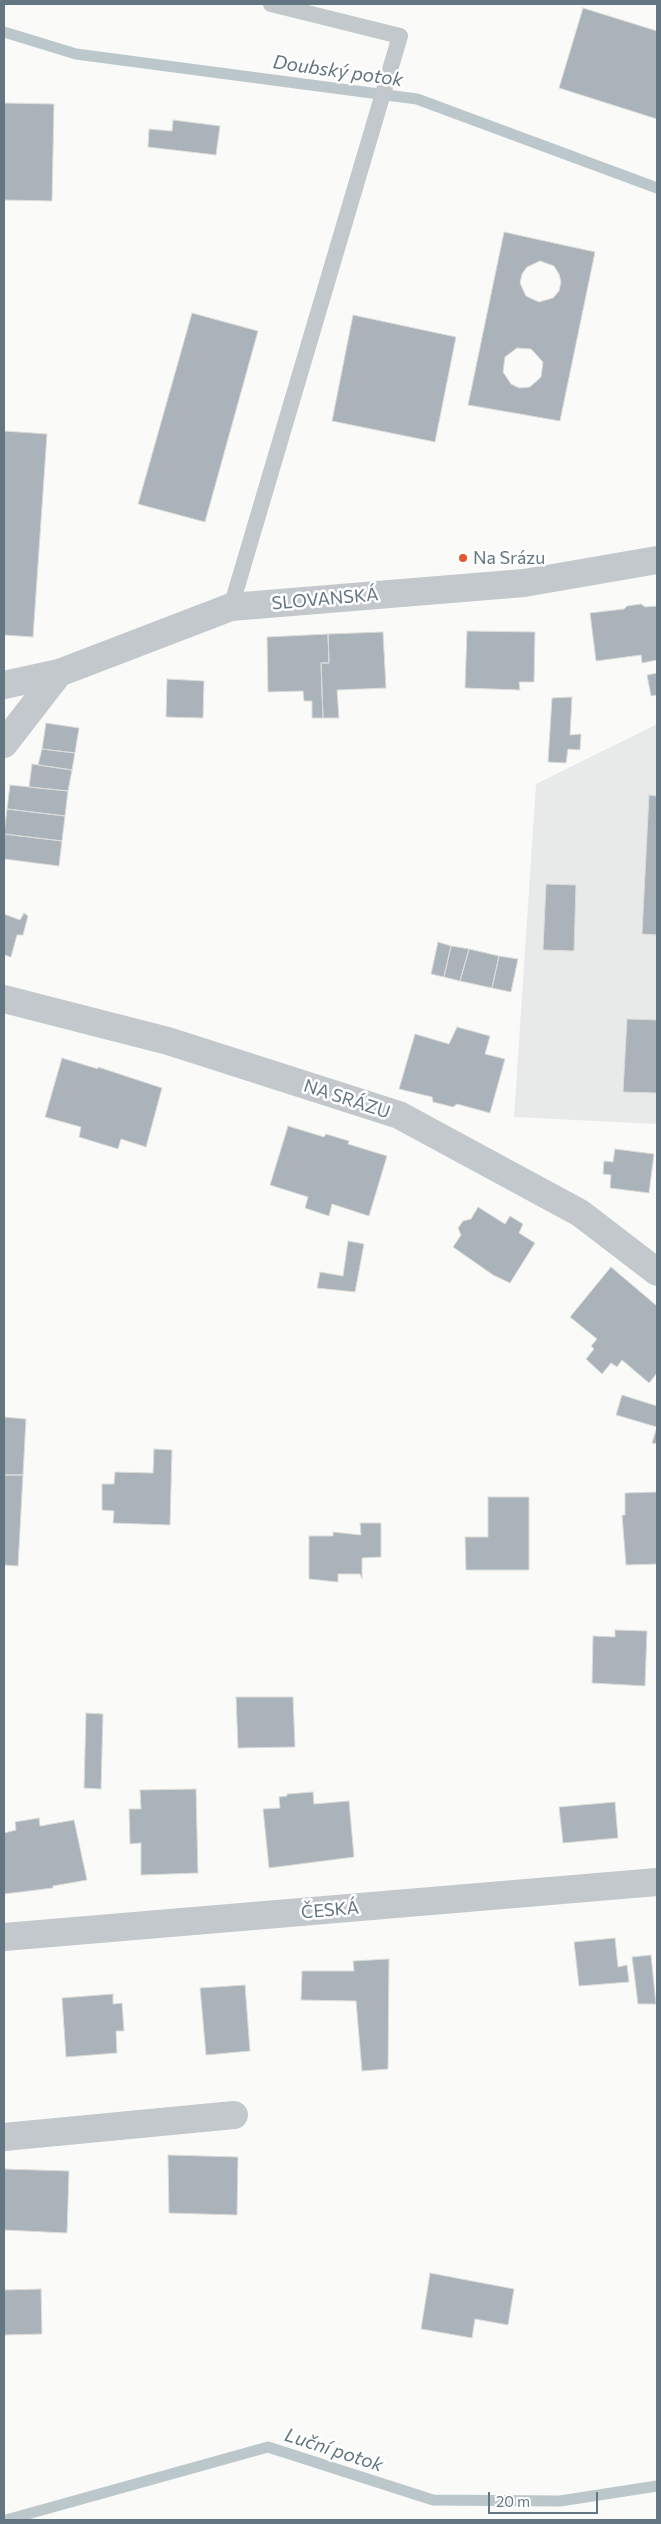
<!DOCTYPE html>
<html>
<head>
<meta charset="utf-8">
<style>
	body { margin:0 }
	#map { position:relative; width:661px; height:2524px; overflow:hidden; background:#fafaf8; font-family:Commissioner,sans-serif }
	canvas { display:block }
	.frame { position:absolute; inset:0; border:5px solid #657683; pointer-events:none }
	.scale { position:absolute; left:488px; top:2492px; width:110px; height:22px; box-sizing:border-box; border:2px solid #657683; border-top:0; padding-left:6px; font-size:15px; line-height:18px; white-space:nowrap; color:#657683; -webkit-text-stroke:4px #fff; paint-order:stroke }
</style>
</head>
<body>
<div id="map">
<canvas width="661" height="2524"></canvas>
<div class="frame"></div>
<div class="scale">20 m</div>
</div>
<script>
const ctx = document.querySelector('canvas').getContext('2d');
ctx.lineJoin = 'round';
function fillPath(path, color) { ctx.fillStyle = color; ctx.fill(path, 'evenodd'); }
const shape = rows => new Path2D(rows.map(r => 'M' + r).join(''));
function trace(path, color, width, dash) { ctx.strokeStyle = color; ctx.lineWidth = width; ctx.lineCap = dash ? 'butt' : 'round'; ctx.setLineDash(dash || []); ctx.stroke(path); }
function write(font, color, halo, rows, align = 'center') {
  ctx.font = font + ' Commissioner,sans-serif'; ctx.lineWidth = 5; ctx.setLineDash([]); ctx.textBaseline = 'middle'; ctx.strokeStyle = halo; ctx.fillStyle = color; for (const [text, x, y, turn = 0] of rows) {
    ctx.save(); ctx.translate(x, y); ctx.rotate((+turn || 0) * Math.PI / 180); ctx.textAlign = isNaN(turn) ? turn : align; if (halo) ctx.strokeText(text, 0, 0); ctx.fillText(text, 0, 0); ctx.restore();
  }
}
fillPath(shape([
	[657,724,657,1124,514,1117,536,784]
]), '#e8e9e9');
trace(shape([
	[4,32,76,54,417,99,657,188],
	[6,2520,268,2447,433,2500,560,2501,657,2486]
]), '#bbc7cb', 11);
const building = shape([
	[583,8,657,31,657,119,559,88,583,8],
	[4,103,54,104,52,201,4,200,4,103],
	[173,120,220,126,216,155,148,147,149,129,172,131,173,120],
	[504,232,595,252,560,421,468,405,504,232],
	[540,261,554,266,559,274,561,282,559,291,553,298,539,302,526,296,520,283,522,274,527,267,540,261],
	[517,348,531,349,543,362,541,377,530,387,519,388,511,384,503,372,505,357,517,348],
	[192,313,258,331,205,522,138,504,192,313],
	[353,315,456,337,435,442,332,421,353,315],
	[4,431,47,434,33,637,4,635,4,431],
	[641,604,645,607,657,606,657,660,642,663,641,655,596,661,590,613,624,609,627,606,641,604],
	[467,631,535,632,534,682,519,682,520,690,465,688,467,631],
	[383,632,386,688,337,690,339,718,323,718,321,663,329,663,328,634,383,632],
	[328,634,329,663,321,663,323,718,312,718,312,701,304,701,303,691,268,692,267,637,328,634],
	[657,673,657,695,651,696,647,675,657,673],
	[167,679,204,681,203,718,166,717,167,679],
	[572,697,570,735,581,734,580,750,568,749,566,763,548,762,552,698,572,697],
	[46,723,79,728,75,753,42,749,46,723],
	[42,749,75,753,72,770,38,765,42,749],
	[32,764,72,770,68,791,29,787,32,764],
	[10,785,68,791,65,816,7,809,10,785],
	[649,795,657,796,657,935,642,934,649,795],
	[7,809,65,816,62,841,4,834,7,809],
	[4,834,62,841,59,866,4,859,4,834],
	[546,884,576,885,574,951,543,950,546,884],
	[24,913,28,916,23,935,17,935,11,957,4,955,4,914,20,920,24,913],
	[438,942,451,946,444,977,431,974,438,942],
	[451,946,469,949,460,981,444,977,451,946],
	[469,949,499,956,492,988,460,981,469,949],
	[499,956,518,959,511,992,492,988,499,956],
	[627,1019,657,1020,657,1093,623,1092,627,1019],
	[457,1027,490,1036,485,1054,505,1059,490,1113,457,1104,453,1107,433,1102,432,1097,399,1089,415,1034,449,1044,457,1027],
	[62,1058,98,1069,98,1067,162,1088,146,1147,121,1139,118,1149,79,1137,81,1127,45,1117,62,1058],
	[288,1126,324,1137,326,1134,349,1141,348,1144,387,1156,369,1216,332,1204,329,1216,305,1208,308,1197,270,1185,288,1126],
	[615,1149,654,1154,649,1193,610,1188,611,1175,603,1174,604,1161,613,1162,615,1149],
	[478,1207,505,1224,510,1216,523,1224,519,1233,535,1243,510,1283,493,1275,453,1247,461,1235,458,1228,463,1221,471,1219,478,1207],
	[348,1241,364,1244,355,1292,317,1288,320,1272,343,1276,348,1241],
	[611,1267,657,1306,657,1373,649,1383,622,1360,617,1367,611,1363,602,1374,586,1359,594,1349,591,1346,597,1339,570,1317,611,1267],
	[622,1395,657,1406,657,1427,616,1415,622,1395],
	[4,1417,26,1419,23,1475,4,1475,4,1417],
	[657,1427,657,1444,652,1443,657,1427],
	[154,1449,172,1450,170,1525,113,1523,114,1511,102,1510,102,1484,114,1484,115,1472,153,1473,154,1449],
	[4,1475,23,1475,18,1566,4,1565,4,1475],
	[657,1492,657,1564,626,1565,622,1515,625,1515,625,1493,657,1492],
	[488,1497,529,1497,529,1570,466,1570,465,1537,488,1537,488,1497],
	[360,1523,381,1523,381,1557,362,1558,362,1579,360,1574,338,1574,338,1582,309,1579,309,1536,333,1536,333,1532,361,1535,360,1523],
	[615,1630,647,1631,645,1686,592,1683,593,1636,615,1637,615,1630],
	[236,1697,293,1697,295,1747,238,1748,236,1697],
	[86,1713,103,1714,101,1789,84,1788,86,1713],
	[196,1789,198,1873,141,1875,141,1843,130,1844,129,1809,141,1809,140,1790,196,1789],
	[313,1792,314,1804,349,1801,354,1857,269,1868,263,1809,280,1808,279,1797,287,1796,287,1794,313,1792],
	[615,1802,618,1838,563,1843,559,1807,615,1802],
	[39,1818,40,1826,74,1820,87,1880,53,1886,53,1888,4,1894,4,1833,16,1830,15,1822,39,1818],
	[615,1938,618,1967,627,1965,629,1982,579,1986,574,1942,615,1938],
	[651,1955,656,2004,638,2004,632,1957,651,1955],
	[389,1959,388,2069,362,2071,356,2001,301,2000,302,1971,354,1971,353,1961,389,1959],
	[245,1985,250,2051,206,2055,200,1988,245,1985],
	[113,1994,113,2004,122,2003,124,2031,116,2031,117,2053,66,2057,62,1998,113,1994],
	[168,2155,238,2157,237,2215,169,2213,168,2155],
	[4,2169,69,2171,67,2233,4,2230,4,2169],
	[430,2273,514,2289,508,2325,475,2319,472,2338,421,2329,430,2273],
	[41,2289,42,2334,4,2335,4,2290,41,2289]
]);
fillPath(building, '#aab3b9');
trace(building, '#dcdcda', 1);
trace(shape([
	[231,607,400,36,271,4]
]), '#c3c8cc', 16);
trace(shape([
	[4,685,59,673,231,607,524,583,657,560],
	[4,744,59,673],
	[4,999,168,1041,399,1115,580,1213,657,1272],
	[4,1937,657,1882],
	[4,2137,234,2115]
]), '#c3c8cc', 28);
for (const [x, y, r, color] of [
	[463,558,5,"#e4572e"]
]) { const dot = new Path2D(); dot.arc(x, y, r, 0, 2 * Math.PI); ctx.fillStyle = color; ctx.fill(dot); trace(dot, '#fff', 2); }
write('18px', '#657683', '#fff', [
	["Na Srázu",473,558]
], 'left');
write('18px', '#657683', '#fff', [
	["SLOVANSKÁ",325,599,-5],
	["NA SRÁZU",347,1099,18],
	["ČESKÁ",330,1910,-5]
]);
write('italic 19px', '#60757c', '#fff', [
	["Doubský potok",338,71,8],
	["Luční potok",334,2450,18]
]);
</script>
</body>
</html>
